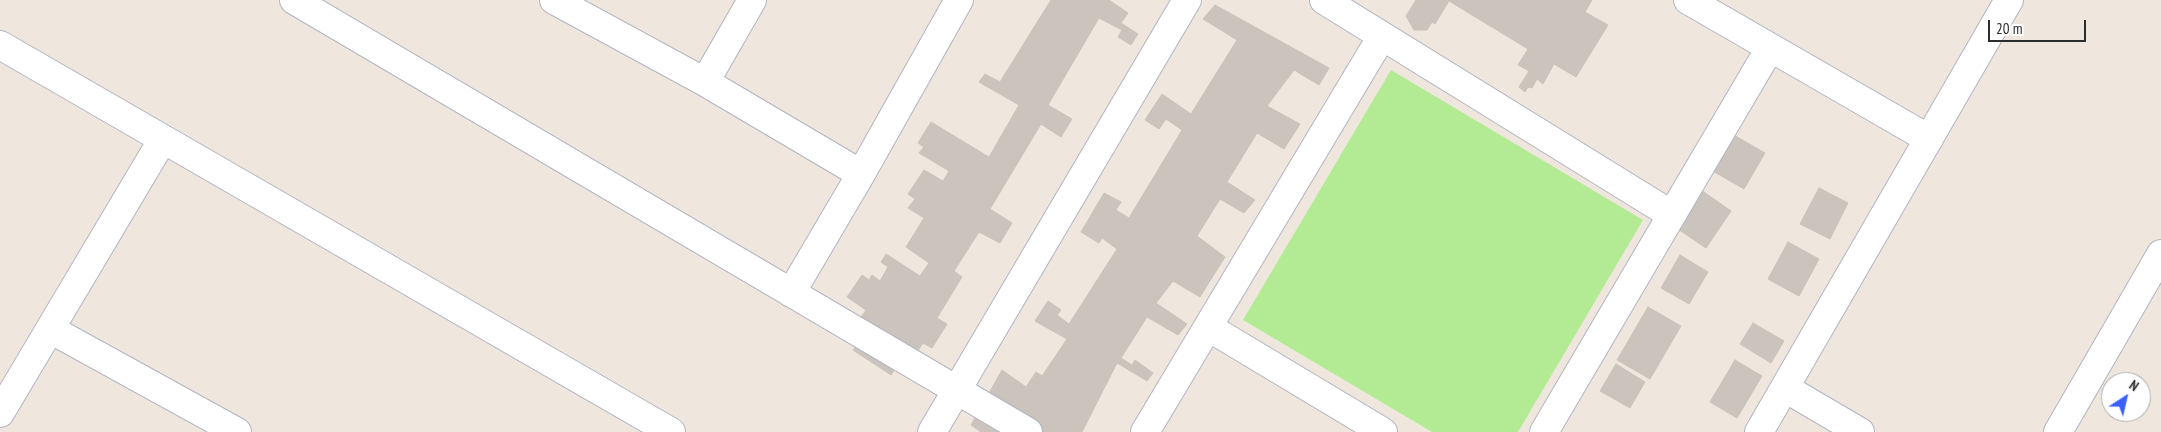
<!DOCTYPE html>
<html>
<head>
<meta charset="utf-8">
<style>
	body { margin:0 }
	#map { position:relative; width:2161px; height:432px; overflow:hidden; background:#efe7dd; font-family:"PT Sans Narrow",sans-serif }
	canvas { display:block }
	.north { position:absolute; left:2101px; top:372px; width:50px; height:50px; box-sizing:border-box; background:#fff; border:1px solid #ababab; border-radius:50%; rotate:35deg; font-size:14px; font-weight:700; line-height:20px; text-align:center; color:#2c2c2c }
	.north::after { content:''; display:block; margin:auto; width:18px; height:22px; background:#3a60ff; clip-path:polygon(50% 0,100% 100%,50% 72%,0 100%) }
	.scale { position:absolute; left:1988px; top:20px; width:98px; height:22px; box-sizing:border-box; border:2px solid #2c2c2c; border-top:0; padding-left:6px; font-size:15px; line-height:18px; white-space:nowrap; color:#2c2c2c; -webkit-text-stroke:4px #fff; paint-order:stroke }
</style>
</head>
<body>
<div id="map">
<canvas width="2161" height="432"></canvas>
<div class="north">N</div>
<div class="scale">20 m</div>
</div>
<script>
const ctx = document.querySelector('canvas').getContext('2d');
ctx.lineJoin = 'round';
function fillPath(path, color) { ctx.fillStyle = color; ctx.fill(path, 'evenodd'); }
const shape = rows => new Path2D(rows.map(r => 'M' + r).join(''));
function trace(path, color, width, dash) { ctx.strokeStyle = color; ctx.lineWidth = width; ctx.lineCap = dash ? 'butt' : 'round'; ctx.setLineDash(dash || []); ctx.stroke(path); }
fillPath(shape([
	[1391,70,1643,220,1518,432,1432,432,1243,320]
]), '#b2eb94');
const building = shape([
	[1051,0,1109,0,1128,13,1121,23,1138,34,1131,45,1118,37,1122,30,1099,18,1048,105,1072,119,1061,137,1041,124,990,209,1012,223,1000,243,979,232,954,271,962,277,937,318,947,324,932,348,923,343,909,364,901,359,891,375,853,350,862,337,852,330,866,310,847,297,862,275,869,280,872,275,880,281,888,267,881,262,886,254,920,276,929,263,906,247,924,218,908,208,915,199,908,194,924,170,943,181,949,171,919,153,924,147,918,143,931,122,989,157,1019,105,979,82,985,74,1000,82,1051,0],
	[1416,0,1592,0,1585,12,1608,25,1576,77,1554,64,1543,84,1537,79,1532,88,1528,87,1525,92,1519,87,1529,71,1518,65,1528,49,1449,1,1435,24,1432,22,1427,30,1414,30,1406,16,1416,0],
	[1215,5,1329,68,1319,85,1294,70,1267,106,1300,124,1284,149,1257,133,1227,182,1255,200,1244,213,1220,199,1197,236,1225,257,1200,297,1173,281,1156,303,1187,324,1178,335,1147,317,1121,358,1132,365,1135,360,1153,373,1147,381,1117,363,1082,432,981,432,971,425,1002,370,1026,387,1036,372,1042,376,1067,339,1035,321,1048,301,1061,310,1057,315,1069,324,1117,249,1102,238,1099,243,1081,232,1104,193,1121,202,1116,210,1129,218,1182,130,1166,119,1159,129,1145,120,1162,94,1191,114,1237,40,1203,19,1215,5],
	[1732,134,1765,153,1744,189,1711,170,1732,134],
	[1819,188,1848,203,1830,239,1800,224,1819,188],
	[1701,190,1731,211,1706,248,1675,227,1701,190],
	[1788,242,1819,259,1799,296,1768,279,1788,242],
	[1680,255,1708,272,1689,304,1661,288,1680,255],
	[1648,307,1681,326,1650,379,1617,360,1648,307],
	[1753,323,1784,341,1771,363,1740,344,1753,323],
	[1735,360,1762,376,1737,418,1710,402,1735,360],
	[1616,364,1645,382,1630,408,1600,391,1616,364]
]);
fillPath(building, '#cac4bc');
trace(building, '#cbc3b6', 1);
const minor = shape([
	[294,0,1028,432],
	[554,0,705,82,861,174],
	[1324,0,1672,215],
	[1688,0,1929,139],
	[0,45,671,432],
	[705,82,752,0],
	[791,293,861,174,959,0],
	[1208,327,1383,432],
	[50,329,237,432],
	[1785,388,1860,432],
	[0,413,163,139],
	[932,432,1187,0],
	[1145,432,1382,36],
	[1544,432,1770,48],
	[1759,432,2009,0]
]);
const tertiary = shape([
	[2058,432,2161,254]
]);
trace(minor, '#b1b4c1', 30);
trace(tertiary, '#b1b4c1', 30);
trace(minor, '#fff', 28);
trace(tertiary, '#fff', 28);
</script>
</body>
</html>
